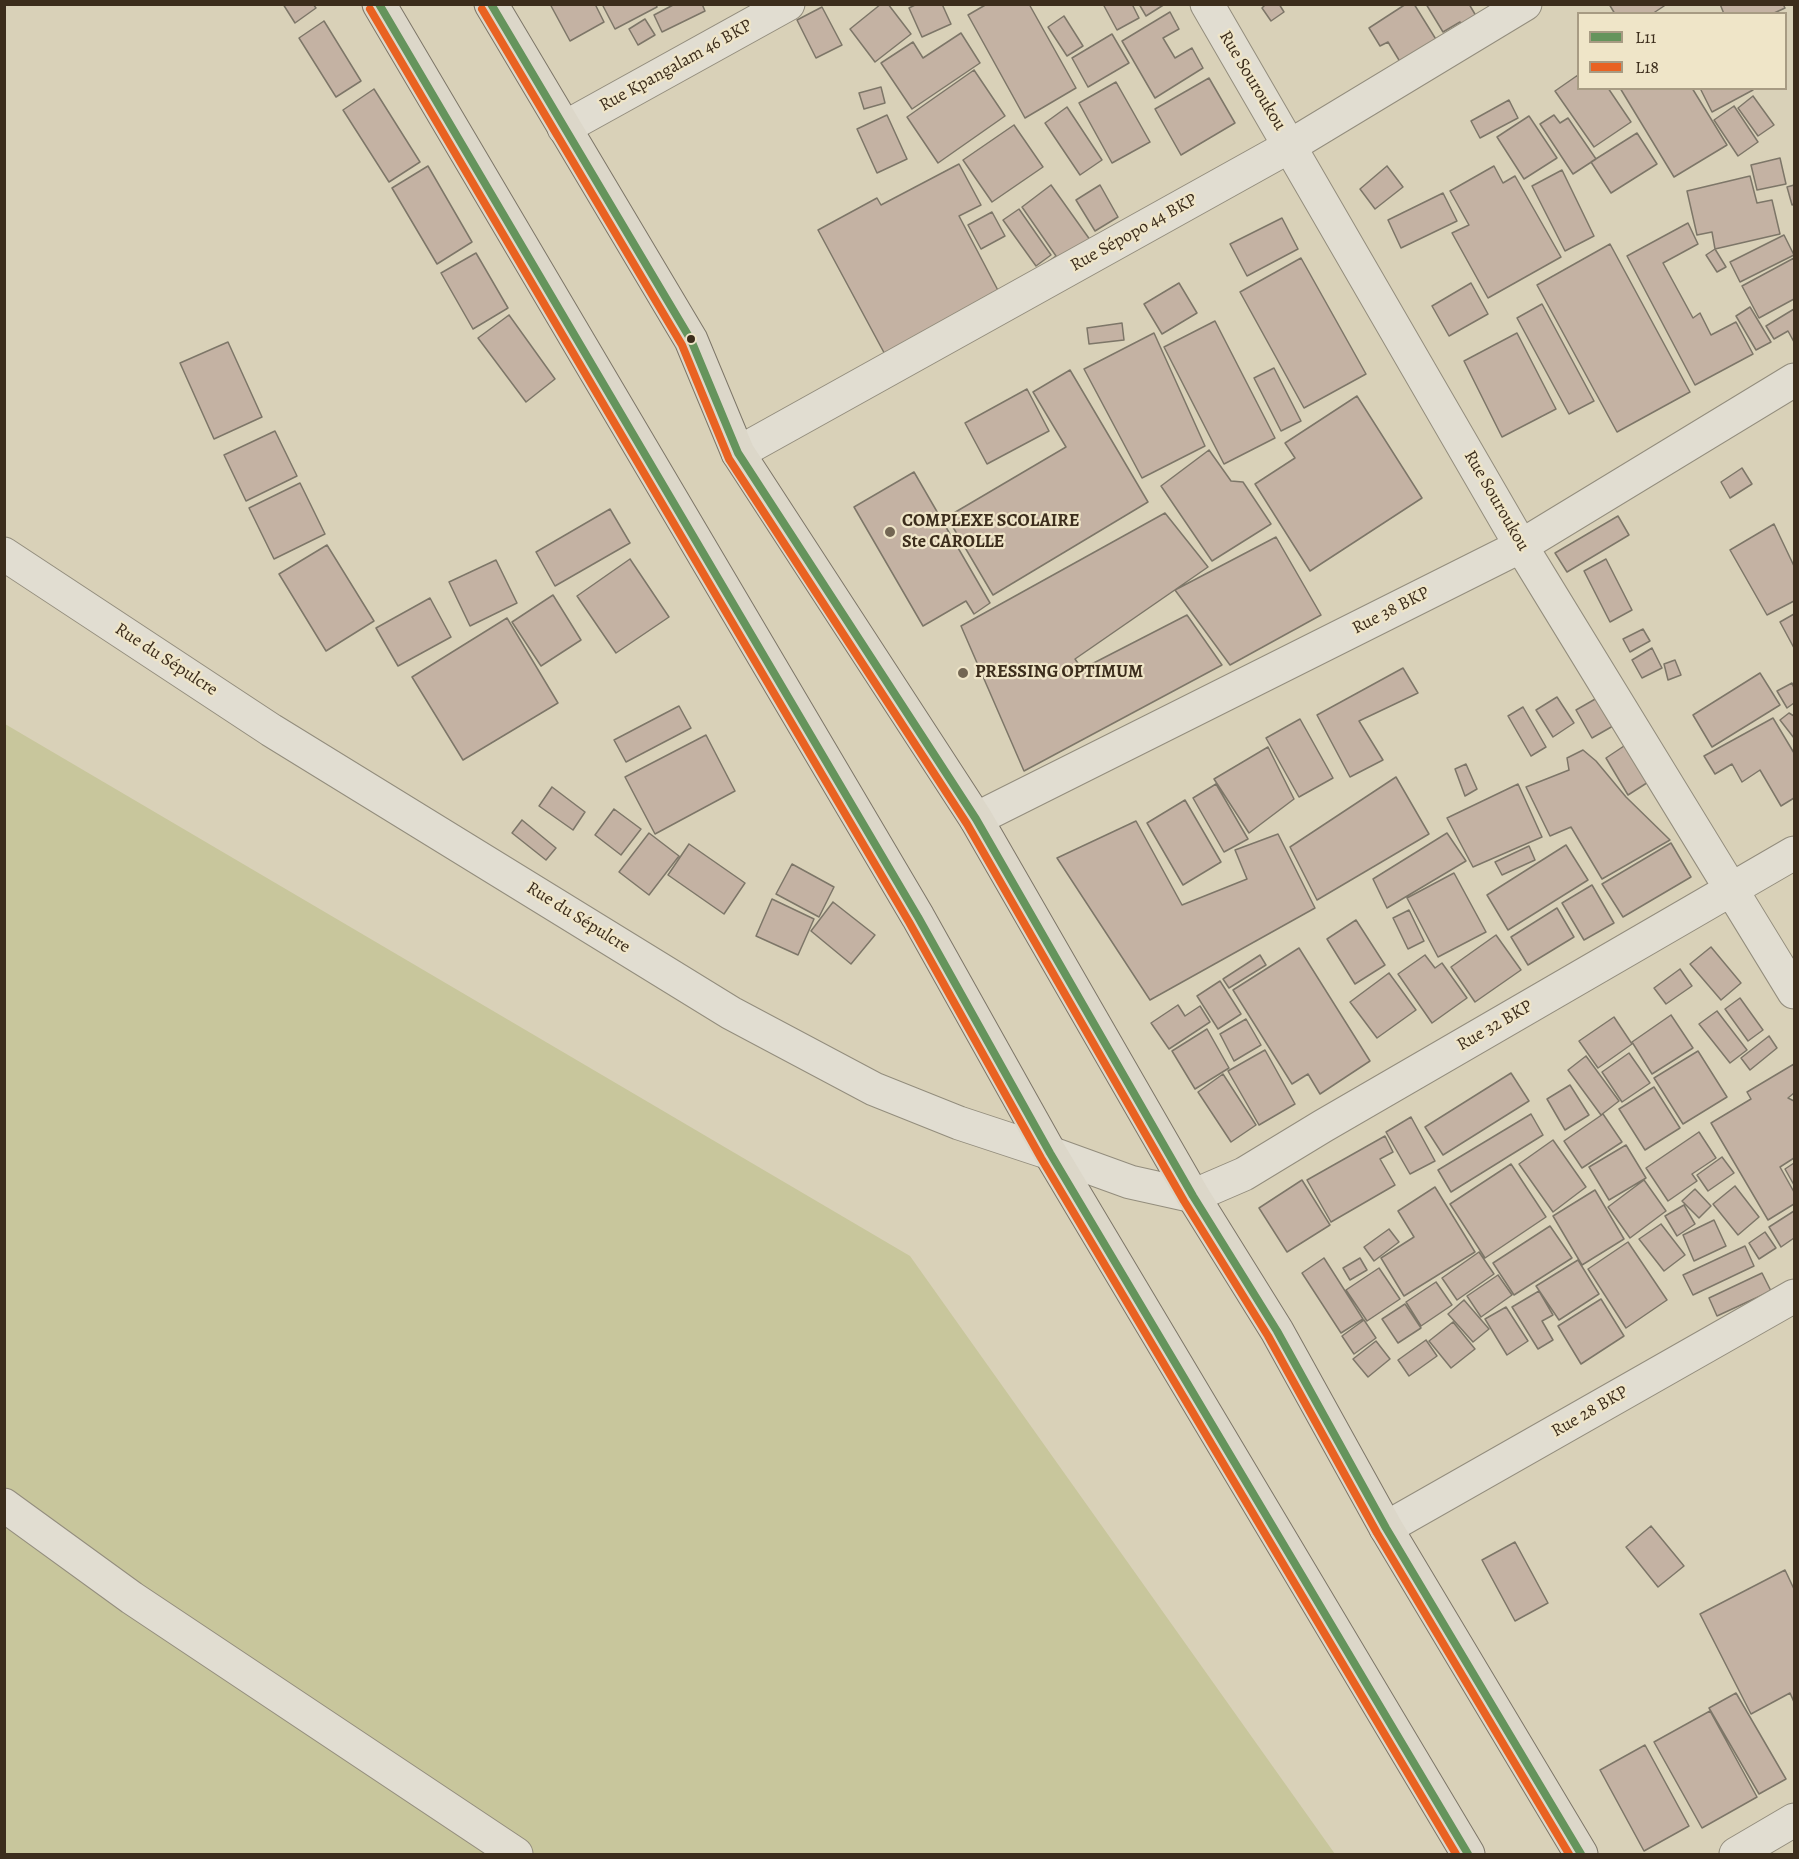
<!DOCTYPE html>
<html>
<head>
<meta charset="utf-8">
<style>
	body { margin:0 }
	#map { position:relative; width:1799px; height:1859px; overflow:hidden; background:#d9d1b8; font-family:Alegreya,serif }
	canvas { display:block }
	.frame { position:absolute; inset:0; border:6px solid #3c2d1c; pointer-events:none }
	.legend { position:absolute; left:1577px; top:12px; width:210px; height:78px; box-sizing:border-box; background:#efe5c8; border:2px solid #a79b83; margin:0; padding:8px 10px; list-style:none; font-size:18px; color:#3c2d1c }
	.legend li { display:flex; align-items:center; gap:12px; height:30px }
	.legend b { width:30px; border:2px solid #a79b83 }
</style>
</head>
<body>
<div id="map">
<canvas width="1799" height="1859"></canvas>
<div class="frame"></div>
<ul class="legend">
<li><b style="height:8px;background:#65945c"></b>L11</li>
<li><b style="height:8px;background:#e96222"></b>L18</li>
</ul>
</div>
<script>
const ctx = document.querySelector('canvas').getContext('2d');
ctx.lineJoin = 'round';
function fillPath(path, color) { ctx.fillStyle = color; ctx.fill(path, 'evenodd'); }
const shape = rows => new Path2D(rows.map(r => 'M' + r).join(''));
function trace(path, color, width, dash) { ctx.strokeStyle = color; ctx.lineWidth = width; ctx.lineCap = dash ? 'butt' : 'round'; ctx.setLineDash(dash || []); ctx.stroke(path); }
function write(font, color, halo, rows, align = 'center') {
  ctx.font = font + ' Alegreya,serif'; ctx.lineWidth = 4.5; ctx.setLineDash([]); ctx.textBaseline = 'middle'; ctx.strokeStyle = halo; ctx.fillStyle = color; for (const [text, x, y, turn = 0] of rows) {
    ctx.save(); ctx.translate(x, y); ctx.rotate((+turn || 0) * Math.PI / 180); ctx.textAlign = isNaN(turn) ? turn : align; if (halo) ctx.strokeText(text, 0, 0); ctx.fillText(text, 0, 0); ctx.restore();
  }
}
fillPath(shape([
	[5,724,910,1256,1335,1854,5,1854]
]), '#c8c69c');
const building = shape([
	[283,4,313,4,316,8,295,23,283,4],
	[550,4,595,4,604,22,570,41,550,4],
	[602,4,656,4,657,7,615,29,602,4],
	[675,4,702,4,705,11,662,32,654,15,675,4],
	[881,4,888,4,911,34,875,62,850,29,881,4],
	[917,4,942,4,951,24,922,37,909,8,917,4],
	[987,4,1029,4,1076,88,1025,118,968,15,987,4],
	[1103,4,1132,4,1139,18,1117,30,1103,4],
	[1139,4,1165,4,1146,16,1139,4],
	[1266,4,1279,4,1284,12,1271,21,1262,8,1266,4],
	[1406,4,1414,4,1437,41,1402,65,1388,42,1380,46,1369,28,1406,4],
	[1426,4,1469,4,1479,21,1465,30,1460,22,1443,32,1426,4],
	[1609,4,1667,4,1652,14,1615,14,1609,4],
	[1720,4,1783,4,1785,8,1772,14,1724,14,1720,4],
	[822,7,842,45,816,58,797,20,822,7],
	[1170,12,1179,29,1163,38,1175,58,1192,48,1203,68,1155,98,1122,41,1170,12],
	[1064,16,1083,46,1067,56,1048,27,1064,16],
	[645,19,655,35,638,45,629,29,645,19],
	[324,21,361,81,336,97,299,38,324,21],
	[961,33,980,63,912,109,881,63,913,42,923,58,961,33],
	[1112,34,1129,63,1088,87,1072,58,1112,34],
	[974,70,1005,116,938,163,907,117,974,70],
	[1578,75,1578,88,1608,88,1631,122,1594,147,1555,91,1578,75],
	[1209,78,1235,123,1181,155,1155,109,1209,78],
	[1116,82,1150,142,1112,163,1079,103,1116,82],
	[881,87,885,103,864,109,859,93,881,87],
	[1620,88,1692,88,1727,145,1674,177,1620,88],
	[1700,88,1752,88,1753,90,1712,112,1700,88],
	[374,89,420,162,389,182,343,110,374,89],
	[1753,96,1774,125,1758,136,1738,108,1753,96],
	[1509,100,1518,118,1480,138,1471,121,1509,100],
	[1734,106,1758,142,1738,156,1714,120,1734,106],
	[1067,107,1102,160,1080,175,1045,123,1067,107],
	[887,115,907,159,877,173,857,129,887,115],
	[1554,115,1560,123,1568,118,1596,159,1573,174,1540,124,1554,115],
	[1529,116,1557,158,1524,179,1497,137,1529,116],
	[1014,125,1043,167,992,202,963,160,1014,125],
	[1637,133,1657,164,1611,193,1591,162,1637,133],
	[1780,158,1786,184,1757,190,1751,165,1780,158],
	[959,164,981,205,959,216,1002,298,888,360,818,230,877,198,881,205,959,164],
	[428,166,472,242,437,264,392,188,428,166],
	[1387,166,1403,187,1375,209,1360,189,1387,166],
	[1494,166,1503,183,1515,176,1561,257,1488,298,1452,233,1469,225,1450,191,1494,166],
	[1562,170,1594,236,1565,251,1532,186,1562,170],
	[1750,176,1757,203,1772,200,1780,234,1715,249,1712,232,1697,235,1687,191,1750,176],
	[1051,185,1093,244,1045,264,1056,256,1022,207,1051,185],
	[1100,185,1118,217,1095,231,1076,200,1100,185],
	[1794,185,1794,204,1792,205,1787,187,1794,185],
	[1443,193,1457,221,1401,248,1388,220,1443,193],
	[1019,209,1051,255,1036,266,1003,220,1019,209],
	[992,212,1005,236,981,249,968,225,992,212],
	[1282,218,1298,249,1247,276,1230,244,1282,218],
	[1688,223,1698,244,1663,263,1693,318,1700,313,1711,335,1736,322,1753,354,1695,385,1627,256,1688,223],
	[1784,235,1794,255,1740,282,1730,262,1784,235],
	[1610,244,1690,392,1617,432,1537,285,1610,244],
	[1715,249,1726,267,1717,272,1706,255,1715,249],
	[476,253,508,308,473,329,441,273,476,253],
	[1301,258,1366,374,1304,408,1240,292,1301,258],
	[1794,258,1794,299,1759,318,1742,286,1794,258],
	[1179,283,1197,313,1162,334,1144,304,1179,283],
	[1471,283,1488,314,1449,336,1432,306,1471,283],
	[1542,304,1594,401,1569,414,1517,318,1542,304],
	[1750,307,1771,342,1756,350,1736,316,1750,307],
	[1794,309,1794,342,1788,331,1774,339,1766,326,1794,309],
	[509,315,555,379,526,402,478,338,509,315],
	[1215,321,1275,438,1224,464,1164,347,1215,321],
	[1122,323,1124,340,1089,344,1087,328,1122,323],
	[1154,333,1205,446,1142,478,1084,369,1154,333],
	[1517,333,1556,409,1502,437,1464,361,1517,333],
	[228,342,262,417,214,439,180,363,228,342],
	[1274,368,1301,421,1281,431,1254,378,1274,368],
	[1070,370,1148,502,993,595,947,517,1066,447,1033,392,1070,370],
	[1027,389,1049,431,987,464,965,423,1027,389],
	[1357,396,1422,498,1310,571,1255,484,1295,458,1285,443,1357,396],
	[275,431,297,476,246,501,224,455,275,431],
	[1209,450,1231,481,1243,482,1271,524,1212,561,1161,486,1209,450],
	[1742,468,1752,484,1730,498,1721,482,1742,468],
	[914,472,990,603,974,614,966,601,923,626,854,507,914,472],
	[300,483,325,534,274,559,249,508,300,483],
	[610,509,630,543,555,586,536,552,610,509],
	[1165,513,1208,567,1075,659,1082,669,1187,615,1222,665,1024,771,961,626,1165,513],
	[1618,516,1629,535,1567,572,1555,553,1618,516],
	[1774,524,1794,566,1794,601,1767,615,1730,550,1774,524],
	[1276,537,1321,615,1230,665,1175,590,1276,537],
	[327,545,374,621,326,651,279,574,327,545],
	[630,559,669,617,616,653,577,596,630,559],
	[1606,559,1632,610,1610,622,1584,571,1606,559],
	[496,560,517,603,470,626,449,582,496,560],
	[553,595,581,640,541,666,512,622,553,595],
	[430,598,451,637,398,666,376,628,430,598],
	[1794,614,1794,648,1780,622,1794,614],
	[507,618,558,703,463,760,412,677,507,618],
	[1643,629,1650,641,1630,652,1623,639,1643,629],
	[1652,648,1662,668,1642,678,1632,660,1652,648],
	[1675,660,1681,675,1668,680,1664,664,1675,660],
	[1403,668,1418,693,1359,721,1383,760,1350,777,1317,715,1403,668],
	[1760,673,1780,705,1712,747,1693,715,1760,673],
	[1792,683,1794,688,1794,703,1787,708,1777,691,1792,683],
	[1557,697,1574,723,1553,737,1536,710,1557,697],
	[1597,698,1613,726,1592,738,1576,710,1597,698],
	[679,706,691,728,626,762,614,740,679,706],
	[1523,707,1546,747,1531,756,1508,716,1523,707],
	[1789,713,1794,716,1794,738,1780,720,1789,713],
	[1773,718,1794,753,1794,798,1781,806,1760,770,1742,782,1732,764,1715,774,1704,756,1773,718],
	[1300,719,1333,778,1299,797,1266,738,1300,719],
	[706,735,735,791,655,834,625,777,706,735],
	[1630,742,1653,779,1628,795,1606,758,1630,742],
	[1268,747,1294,799,1249,833,1214,779,1268,747],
	[1583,750,1596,761,1626,797,1670,840,1602,879,1571,827,1550,836,1526,787,1569,770,1567,758,1583,750],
	[1466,764,1477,789,1465,796,1455,769,1466,764],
	[1396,777,1429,834,1317,900,1290,847,1396,777],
	[1216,784,1248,839,1224,852,1193,798,1216,784],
	[1518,784,1542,837,1473,867,1447,818,1518,784],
	[552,787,585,812,573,830,539,806,552,787],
	[1185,800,1221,862,1183,885,1147,823,1185,800],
	[614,809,641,829,621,855,595,835,614,809],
	[522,820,556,848,546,860,512,833,522,820],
	[1136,821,1182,905,1247,879,1235,850,1278,834,1315,908,1150,1000,1057,858,1136,821],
	[649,833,679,856,649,895,619,872,649,833],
	[1447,833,1466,861,1387,908,1373,879,1447,833],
	[1671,843,1691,877,1623,917,1602,884,1671,843],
	[689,844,745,883,724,914,668,875,689,844],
	[1566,845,1588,880,1508,930,1487,895,1566,845],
	[1529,846,1535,860,1502,875,1495,862,1529,846],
	[792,864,834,887,819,917,776,894,792,864],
	[1454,873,1486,932,1438,957,1407,898,1454,873],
	[1592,885,1614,923,1584,940,1562,903,1592,885],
	[772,899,814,919,798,955,756,936,772,899],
	[833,902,875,935,851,964,811,931,833,902],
	[1557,908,1574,937,1528,965,1511,937,1557,908],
	[1409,910,1424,941,1408,949,1393,918,1409,910],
	[1356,920,1385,965,1355,984,1327,939,1356,920],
	[1496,935,1521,970,1475,1002,1451,967,1496,935],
	[1711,947,1741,983,1721,1000,1690,964,1711,947],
	[1299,948,1370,1061,1320,1094,1308,1074,1292,1084,1233,990,1299,948],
	[1260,955,1266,965,1229,988,1223,979,1260,955],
	[1425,955,1435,968,1442,963,1467,998,1432,1023,1398,974,1425,955],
	[1680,969,1692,986,1666,1004,1654,988,1680,969],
	[1389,973,1416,1010,1377,1038,1350,1002,1389,973],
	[1220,981,1241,1014,1218,1029,1197,996,1220,981],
	[1740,998,1763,1030,1748,1041,1725,1009,1740,998],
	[1178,1005,1185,1016,1200,1006,1210,1022,1169,1049,1151,1023,1178,1005],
	[1717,1011,1747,1050,1730,1063,1699,1024,1717,1011],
	[1671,1015,1693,1048,1652,1074,1632,1042,1671,1015],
	[1614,1017,1632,1044,1598,1068,1579,1041,1614,1017],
	[1246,1019,1261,1045,1234,1061,1220,1034,1246,1019],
	[1207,1029,1229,1068,1195,1089,1172,1051,1207,1029],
	[1769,1036,1777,1048,1750,1070,1741,1058,1769,1036],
	[1265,1050,1295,1104,1259,1125,1228,1071,1265,1050],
	[1698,1051,1727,1097,1683,1124,1654,1078,1698,1051],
	[1629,1053,1650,1083,1622,1102,1602,1072,1629,1053],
	[1586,1056,1619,1101,1601,1115,1568,1070,1586,1056],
	[1794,1064,1794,1093,1788,1098,1794,1101,1794,1158,1780,1167,1794,1192,1794,1204,1768,1220,1711,1123,1751,1099,1747,1092,1794,1064],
	[1511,1073,1529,1101,1443,1155,1425,1127,1511,1073],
	[1223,1074,1256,1125,1231,1142,1198,1092,1223,1074],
	[1570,1085,1589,1115,1565,1130,1547,1099,1570,1085],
	[1654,1087,1680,1128,1645,1150,1619,1109,1654,1087],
	[1531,1114,1543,1135,1451,1192,1438,1170,1531,1114],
	[1603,1114,1622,1142,1582,1168,1564,1141,1603,1114],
	[1411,1117,1435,1161,1410,1174,1386,1132,1411,1117],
	[1699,1132,1716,1158,1692,1174,1697,1181,1668,1201,1646,1168,1699,1132],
	[1385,1136,1393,1152,1380,1159,1395,1185,1331,1222,1307,1180,1385,1136],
	[1553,1140,1586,1187,1553,1212,1519,1164,1553,1140],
	[1626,1145,1646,1178,1609,1200,1589,1167,1626,1145],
	[1722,1157,1734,1173,1708,1191,1697,1175,1722,1157],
	[1794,1163,1794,1185,1785,1169,1794,1163],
	[1511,1164,1546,1217,1485,1258,1450,1204,1511,1164],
	[1302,1180,1330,1225,1287,1252,1259,1208,1302,1180],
	[1644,1180,1666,1211,1630,1238,1608,1207,1644,1180],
	[1735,1186,1759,1217,1738,1235,1713,1204,1735,1186],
	[1435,1187,1475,1252,1404,1296,1381,1258,1414,1237,1398,1211,1435,1187],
	[1695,1189,1711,1206,1699,1218,1682,1201,1695,1189],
	[1595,1190,1624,1239,1582,1265,1553,1216,1595,1190],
	[1684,1205,1695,1224,1677,1236,1665,1216,1684,1205],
	[1794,1211,1794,1238,1781,1247,1769,1227,1794,1211],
	[1714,1220,1726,1246,1694,1261,1683,1235,1714,1220],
	[1661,1224,1685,1255,1664,1271,1639,1239,1661,1224],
	[1550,1226,1572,1258,1514,1295,1493,1263,1550,1226],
	[1389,1229,1399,1242,1374,1261,1364,1247,1389,1229],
	[1765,1232,1776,1248,1759,1259,1749,1243,1765,1232],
	[1628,1242,1667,1300,1626,1328,1588,1269,1628,1242],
	[1745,1246,1754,1266,1693,1295,1683,1275,1745,1246],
	[1479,1252,1494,1274,1457,1300,1442,1278,1479,1252],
	[1324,1258,1363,1319,1341,1333,1302,1273,1324,1258],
	[1360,1258,1367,1270,1350,1280,1343,1268,1360,1258],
	[1578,1260,1599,1294,1559,1320,1536,1286,1578,1260],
	[1379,1268,1400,1299,1367,1321,1346,1290,1379,1268],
	[1762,1273,1771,1291,1717,1316,1709,1298,1762,1273],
	[1498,1275,1512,1295,1481,1317,1467,1296,1498,1275],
	[1436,1282,1452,1305,1421,1326,1406,1302,1436,1282],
	[1539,1291,1553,1315,1542,1321,1553,1340,1538,1349,1512,1307,1539,1291],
	[1601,1299,1624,1336,1581,1364,1558,1326,1601,1299],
	[1464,1300,1489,1329,1473,1342,1448,1314,1464,1300],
	[1405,1304,1421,1328,1398,1343,1382,1319,1405,1304],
	[1506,1307,1528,1341,1507,1355,1485,1319,1506,1307],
	[1364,1320,1376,1338,1354,1354,1342,1336,1364,1320],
	[1453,1322,1475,1349,1451,1368,1429,1341,1453,1322],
	[1426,1340,1437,1356,1409,1376,1398,1360,1426,1340],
	[1376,1341,1390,1359,1368,1377,1353,1359,1376,1341],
	[1651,1526,1684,1566,1658,1587,1626,1547,1651,1526],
	[1515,1542,1548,1603,1515,1621,1482,1560,1515,1542],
	[1785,1570,1794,1589,1794,1702,1790,1693,1751,1714,1700,1614,1785,1570],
	[1736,1693,1786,1779,1759,1794,1709,1708,1736,1693],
	[1710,1711,1757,1797,1702,1828,1654,1742,1710,1711],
	[1645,1745,1689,1826,1644,1851,1600,1770,1645,1745]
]);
fillPath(building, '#c4b2a3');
trace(building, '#7d7668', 1.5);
const minor = shape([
	[1207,4,1521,546,1794,992],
	[564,128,788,4],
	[738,453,1290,146,1525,4],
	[4,554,271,730,731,1013,874,1089,959,1123,1050,1153,1130,1182,1193,1196,1244,1174,1323,1126,1794,853],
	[976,819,1521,546,1794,380],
	[4,1505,132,1598,516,1854],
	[1386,1528,1794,1296],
	[1736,1854,1794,1820]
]);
const major = shape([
	[379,4,918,917,1050,1153,1468,1854],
	[491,4,691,340,738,453,976,819,1193,1196,1277,1331,1386,1528,1581,1854]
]);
trace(minor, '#938d7d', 35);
trace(major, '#7d7668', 35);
trace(minor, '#e1ddd1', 33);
trace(major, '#dcd7c9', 33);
trace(shape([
	[379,4,918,917,1050,1153,1468,1854],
	[491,4,691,340,738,453,976,819,1193,1196,1277,1331,1386,1528,1581,1854]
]), '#65945c', 8);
trace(shape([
	[370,9,909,922,1041,1158,1456,1854],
	[482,9,682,345,729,459,967,824,1184,1201,1268,1336,1377,1533,1569,1854]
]), '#e96222', 8);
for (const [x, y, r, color] of [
	[691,339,5,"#3c2d1c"],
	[890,532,6,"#736653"],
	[963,673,6,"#736653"]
]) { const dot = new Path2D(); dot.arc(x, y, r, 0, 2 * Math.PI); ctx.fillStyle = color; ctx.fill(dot); trace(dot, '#efe5c8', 2); }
write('18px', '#3c2d1c', '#efe5c8', [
	["Rue Kpangalam 46 BKP",676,66,-29],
	["Rue Souroukou",1252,81,59],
	["Rue Sépopo 44 BKP",1134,233,-29],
	["Rue Souroukou",1496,501,60],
	["Rue 38 BKP",1391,611,-27],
	["Rue du Sépulcre",166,660,33],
	["Rue du Sépulcre",578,918,32],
	["Rue 32 BKP",1495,1026,-30],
	["Rue 28 BKP",1590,1412,-30]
]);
write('bold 18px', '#3c2d1c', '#efe5c8', [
	["COMPLEXE SCOLAIRE",902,522],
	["Ste CAROLLE",902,543],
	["PRESSING OPTIMUM",975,673]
], 'left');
</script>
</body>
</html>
